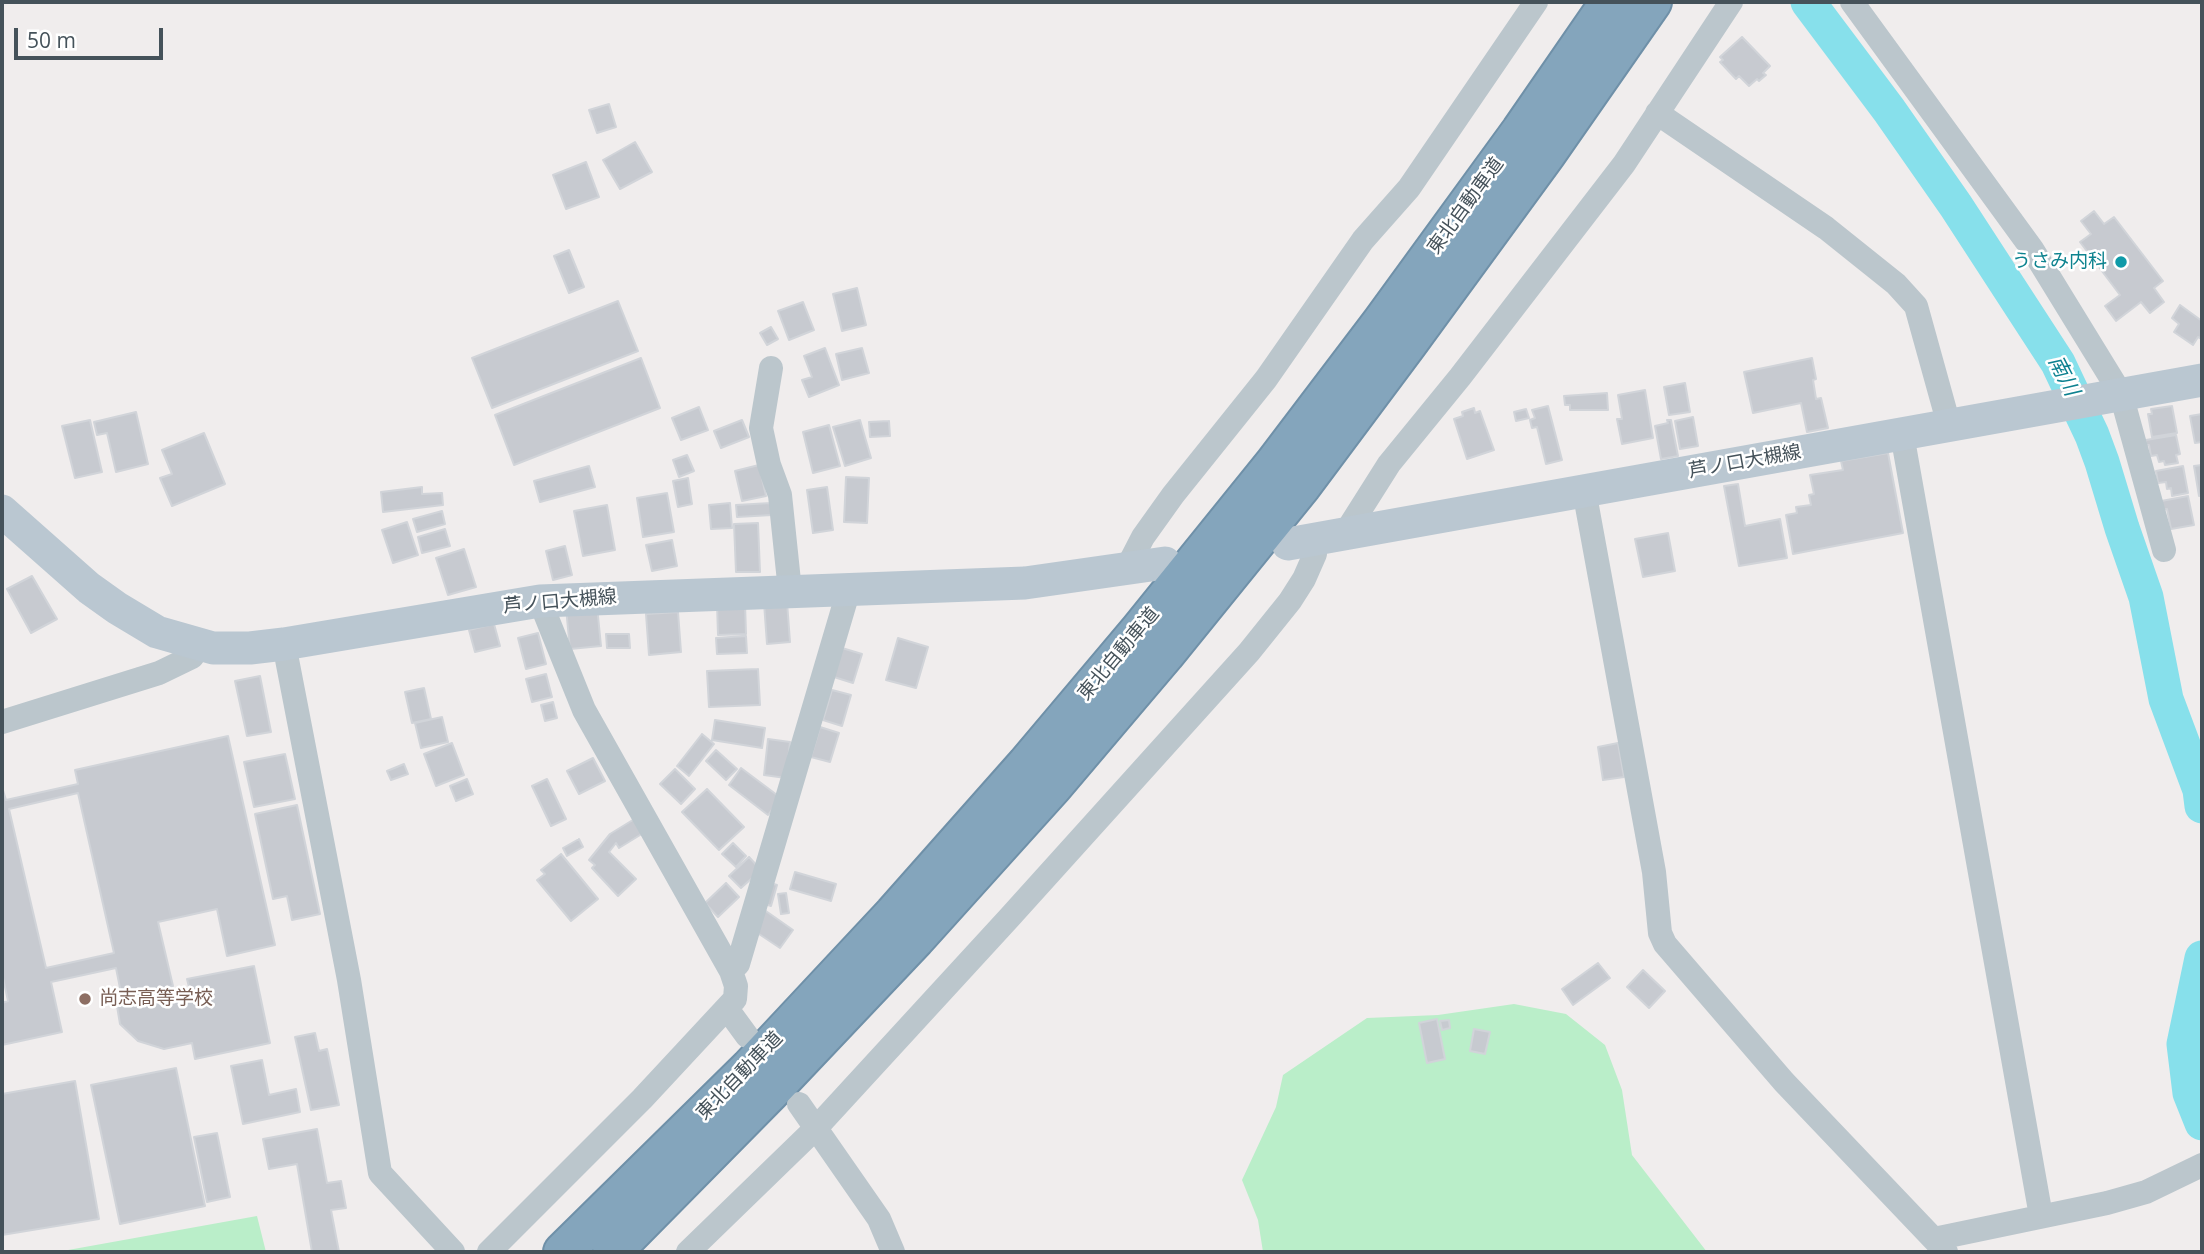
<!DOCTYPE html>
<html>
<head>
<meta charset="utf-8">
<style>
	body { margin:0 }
	#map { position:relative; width:2204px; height:1254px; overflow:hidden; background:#f0eded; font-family:"Open Sans",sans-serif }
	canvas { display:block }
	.frame { position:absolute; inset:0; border:4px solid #45525a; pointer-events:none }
	.scale { position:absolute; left:14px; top:28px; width:149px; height:32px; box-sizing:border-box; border:4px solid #45525a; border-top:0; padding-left:9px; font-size:21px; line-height:24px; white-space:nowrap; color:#45525a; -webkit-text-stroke:5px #fff; paint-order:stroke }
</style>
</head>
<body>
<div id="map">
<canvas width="2204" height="1254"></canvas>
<div class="frame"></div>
<div class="scale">50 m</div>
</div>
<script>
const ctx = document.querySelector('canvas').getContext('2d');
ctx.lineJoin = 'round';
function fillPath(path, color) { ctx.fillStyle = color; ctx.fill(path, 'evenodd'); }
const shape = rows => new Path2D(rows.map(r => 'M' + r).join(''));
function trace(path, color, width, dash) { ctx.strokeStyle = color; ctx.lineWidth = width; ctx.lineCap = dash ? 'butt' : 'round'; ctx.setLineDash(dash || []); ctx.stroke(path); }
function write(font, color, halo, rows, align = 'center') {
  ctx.font = font + ' "Open Sans","Noto Sans JP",sans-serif'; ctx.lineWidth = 5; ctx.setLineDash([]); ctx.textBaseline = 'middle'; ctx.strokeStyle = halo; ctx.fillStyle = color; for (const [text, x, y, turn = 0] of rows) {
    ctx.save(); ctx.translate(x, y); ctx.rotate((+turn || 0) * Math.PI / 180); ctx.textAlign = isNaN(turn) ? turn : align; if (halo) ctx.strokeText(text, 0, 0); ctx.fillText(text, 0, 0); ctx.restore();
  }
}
fillPath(shape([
	[1514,1004,1566,1014,1605,1045,1622,1090,1632,1155,1707,1252,1263,1252,1258,1220,1242,1180,1276,1107,1283,1075,1367,1018,1438,1015],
	[257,1216,266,1252,57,1252]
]), '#baeec9');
trace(shape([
	[1808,2,1889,110,1956,206,2058,363,2092,435,2102,462,2122,528,2146,597,2166,699,2200,790,2202,806],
	[2202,958,2184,1044,2190,1093,2202,1123]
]), '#87e0eb', 35);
const building = shape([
	[1742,37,1770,66,1763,73,1766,75,1759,81,1757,79,1749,86,1739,76,1736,79,1720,62,1723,60,1720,57,1742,37],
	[609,104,616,127,597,133,589,110,609,104],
	[635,142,652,172,620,189,603,160,635,142],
	[586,162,599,197,566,209,553,175,586,162],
	[2094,211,2104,224,2114,217,2163,281,2154,288,2164,302,2150,313,2141,302,2116,321,2105,306,2120,295,2080,242,2091,234,2081,221,2094,211],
	[569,250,584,287,569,293,554,256,569,250],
	[857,288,866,325,842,331,833,294,857,288],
	[618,301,638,351,492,408,472,358,618,301],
	[803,302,814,330,789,340,778,311,803,302],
	[2180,305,2202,321,2202,339,2198,337,2193,345,2174,332,2179,324,2172,318,2180,305],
	[771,327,778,339,767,345,760,333,771,327],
	[825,348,839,385,809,397,802,380,812,377,804,356,825,348],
	[862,348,869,373,842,380,836,354,862,348],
	[641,358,660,408,514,465,495,415,641,358],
	[1812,358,1816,379,1813,380,1816,399,1821,398,1828,428,1807,432,1801,403,1753,413,1744,372,1812,358],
	[1685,383,1690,412,1669,415,1664,387,1685,383],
	[1645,390,1653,438,1622,444,1617,419,1622,419,1618,395,1645,390],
	[1607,393,1608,410,1570,410,1570,405,1565,405,1564,396,1607,393],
	[1548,406,1562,460,1546,464,1537,427,1532,428,1530,420,1535,418,1532,410,1548,406],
	[2172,406,2177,433,2152,437,2148,414,2152,414,2151,409,2172,406],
	[699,407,708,430,681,440,672,418,699,407],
	[1474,408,1475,413,1480,411,1494,450,1467,459,1454,419,1463,416,1462,412,1474,408],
	[1526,409,1529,418,1516,421,1514,412,1526,409],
	[136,412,148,464,116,472,107,433,97,435,94,422,136,412],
	[2202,414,2202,444,2202,442,2195,443,2190,416,2202,414],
	[1693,417,1698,446,1680,449,1675,421,1693,417],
	[90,420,102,472,75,478,62,426,90,420],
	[742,420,749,437,721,448,714,431,742,420],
	[860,420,871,458,845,466,833,427,860,420],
	[1667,420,1671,420,1678,456,1661,459,1655,426,1668,423,1667,420],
	[889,421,890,436,870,437,869,422,889,421],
	[829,425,840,466,813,473,803,432,829,425],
	[204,433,225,484,172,506,160,478,172,474,162,450,204,433],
	[2176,435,2180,454,2176,455,2178,463,2165,465,2164,461,2159,462,2157,455,2151,456,2149,445,2146,445,2146,440,2176,435],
	[1888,453,1903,533,1793,554,1786,515,1797,513,1796,507,1811,505,1809,495,1814,494,1810,475,1843,470,1841,461,1888,453],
	[687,455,694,471,679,477,673,460,687,455],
	[759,465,766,496,742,501,735,471,759,465],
	[2202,465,2202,495,2199,496,2194,466,2202,465],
	[589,466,595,487,540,502,534,481,589,466],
	[2183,466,2188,493,2172,496,2171,488,2167,489,2166,482,2158,483,2156,471,2183,466],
	[846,477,869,478,867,523,844,522,846,477],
	[688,478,692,504,678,507,673,481,688,478],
	[1738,484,1745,526,1780,519,1787,558,1739,566,1724,486,1738,484],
	[422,487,422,494,442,493,443,505,383,512,381,492,422,487],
	[827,487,833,530,813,533,807,490,827,487],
	[667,493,674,532,643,537,637,498,667,493],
	[2188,496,2194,525,2171,529,2167,509,2158,510,2156,502,2188,496],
	[730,503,732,528,711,529,709,505,730,503],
	[771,503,772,515,737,517,736,505,771,503],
	[607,505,615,550,583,556,574,511,607,505],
	[442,511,445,524,417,532,413,519,442,511],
	[407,522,418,555,393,563,382,530,407,522],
	[758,523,760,572,736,572,734,524,758,523],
	[445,529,450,546,422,553,418,537,445,529],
	[1668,533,1675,571,1643,577,1635,539,1668,533],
	[672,540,677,566,652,571,646,545,672,540],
	[565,546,572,575,553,580,546,551,565,546],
	[464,549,476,587,448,595,436,558,464,549],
	[32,576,57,619,31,633,7,589,32,576],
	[787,602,790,642,767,644,764,603,787,602],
	[745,603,746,634,718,635,717,604,745,603],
	[597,606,601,646,570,649,566,608,597,606],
	[678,612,681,652,649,655,646,614,678,612],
	[494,624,500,646,475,652,469,630,494,624],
	[538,633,546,664,526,669,518,638,538,633],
	[606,634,629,634,630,648,607,648,606,634],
	[746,636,747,653,717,654,716,638,746,636],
	[898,638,928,647,916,688,886,680,898,638],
	[842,648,862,654,853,683,834,677,842,648],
	[758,669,760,705,709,707,707,671,758,669],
	[546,674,552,697,532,702,526,679,546,674],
	[260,676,271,732,247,736,235,681,260,676],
	[424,688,431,719,412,723,405,692,424,688],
	[832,690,851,695,842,726,823,720,832,690],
	[553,702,557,718,545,721,541,705,553,702],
	[442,717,448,742,421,748,415,723,442,717],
	[715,720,765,728,762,748,712,740,715,720],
	[820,727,839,733,830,762,811,757,820,727],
	[702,734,714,744,689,776,677,766,702,734],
	[228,736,275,945,227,956,217,909,158,922,173,986,122,998,116,968,51,982,62,1032,2,1045,2,1003,8,1001,2,973,2,787,6,800,78,784,75,770,228,736],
	[78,793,114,953,46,968,9,809,78,793],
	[768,739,790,742,786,778,764,775,768,739],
	[452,743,464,775,436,786,424,754,452,743],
	[1618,743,1624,777,1603,780,1598,747,1618,743],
	[716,750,737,769,726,780,706,761,716,750],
	[285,754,295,799,254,807,244,762,285,754],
	[593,758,605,781,579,794,567,771,593,758],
	[404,764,408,774,391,780,387,771,404,764],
	[741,768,781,798,768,815,729,785,741,768],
	[675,769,695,789,681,804,660,784,675,769],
	[467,779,473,794,456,801,450,786,467,779],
	[547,779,566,819,551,826,532,786,547,779],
	[707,789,744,827,719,850,682,812,707,789],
	[297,805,320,914,292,920,287,896,273,899,255,814,297,805],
	[636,818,645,832,619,848,616,843,609,852,636,879,618,896,592,868,595,865,589,860,610,834,636,818],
	[579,839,583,847,567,856,563,848,579,839],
	[733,843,746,856,736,867,722,854,733,843],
	[561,854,598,899,571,921,537,880,545,874,541,870,561,854],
	[749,857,761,870,741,888,729,876,749,857],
	[795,872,836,884,831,901,790,889,795,872],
	[767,882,777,885,771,906,761,903,767,882],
	[726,883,739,897,718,917,705,903,726,883],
	[786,893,789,913,781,914,778,894,786,893],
	[763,909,793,930,780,948,750,928,763,909],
	[1598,963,1610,978,1573,1005,1562,989,1598,963],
	[254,966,270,1043,195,1059,192,1043,164,1049,138,1041,120,1024,117,1006,190,991,187,979,254,966],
	[1643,970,1665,991,1649,1008,1627,987,1643,970],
	[1437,1019,1445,1059,1427,1063,1419,1023,1437,1019],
	[1449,1020,1450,1028,1442,1030,1440,1021,1449,1020],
	[1474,1029,1490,1032,1485,1054,1470,1051,1474,1029],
	[315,1033,319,1051,327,1049,339,1105,311,1110,295,1037,315,1033],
	[262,1060,269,1095,296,1089,300,1112,243,1124,231,1066,262,1060],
	[176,1068,205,1206,120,1224,91,1085,176,1068],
	[75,1081,99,1219,2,1235,2,1094,75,1081],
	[317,1129,327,1183,341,1181,346,1208,331,1210,339,1252,312,1252,297,1164,269,1169,263,1139,317,1129],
	[217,1133,230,1197,207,1202,194,1137,217,1133]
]);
fillPath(building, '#c7cad0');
trace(building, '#d1d4d9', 2);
const motorway = shape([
	[563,1252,750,1068,894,914,1027,764,1140,630,1275,463,1382,322,1521,131,1610,2],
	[612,1252,770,1092,915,939,1053,786,1165,654,1302,485,1408,343,1546,154,1652,2]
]);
trace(motorway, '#6f90a8', 42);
trace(shape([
	[1852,2,2032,249,2121,394,2164,550],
	[1657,113,1826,228,1896,284,1916,306,1949,425],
	[771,368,761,428,769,465,780,495,790,591],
	[1902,434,2041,1216],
	[1584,490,1654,872,1660,933,1665,944,1784,1082,1946,1252],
	[1346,532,1389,464,1460,377,1624,164,1731,2],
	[1127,568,1143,537,1173,495,1266,379,1363,240,1409,188,1536,2],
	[284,644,349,980,380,1173,453,1252],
	[2,722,159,673,192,657,200,646],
	[731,971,738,964,849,589],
	[728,1010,747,1036],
	[799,1104,879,1219,893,1252],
	[1934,1239,2107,1203,2146,1192,2202,1165],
	[489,1252,642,1099,735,999,736,986,731,971,584,710,540,601],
	[688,1252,817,1127,1009,918,1249,652,1290,601,1304,579,1315,554,1315,537]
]), '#bbc6cc', 24);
trace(shape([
	[2,511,89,588,117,608,157,632,213,648,250,648,284,644,540,601,1025,583,1165,563],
	[1288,544,2202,380]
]), '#bac7d1', 33);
trace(motorway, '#84a5bc', 38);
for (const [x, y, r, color] of [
	[2121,262,7,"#0f9aa8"],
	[85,999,7,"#8d6e63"]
]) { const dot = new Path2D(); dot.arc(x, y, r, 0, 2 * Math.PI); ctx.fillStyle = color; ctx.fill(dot); trace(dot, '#fff', 2.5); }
write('19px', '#45525a', '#fff', [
	["東北自動車道",1466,206,-54],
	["芦ノ口大槻線",1745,462,-10],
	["芦ノ口大槻線",560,602,-5],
	["東北自動車道",1119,654,-50],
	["東北自動車道",740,1076,-46]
]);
write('19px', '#0d838f', '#fff', [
	["うさみ内科",2107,262]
], 'right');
write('19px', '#785e54', '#fff', [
	["尚志高等学校",99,999]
], 'left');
write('italic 21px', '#0d8190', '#fff', [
	["南川",2063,376,63]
]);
</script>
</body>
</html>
